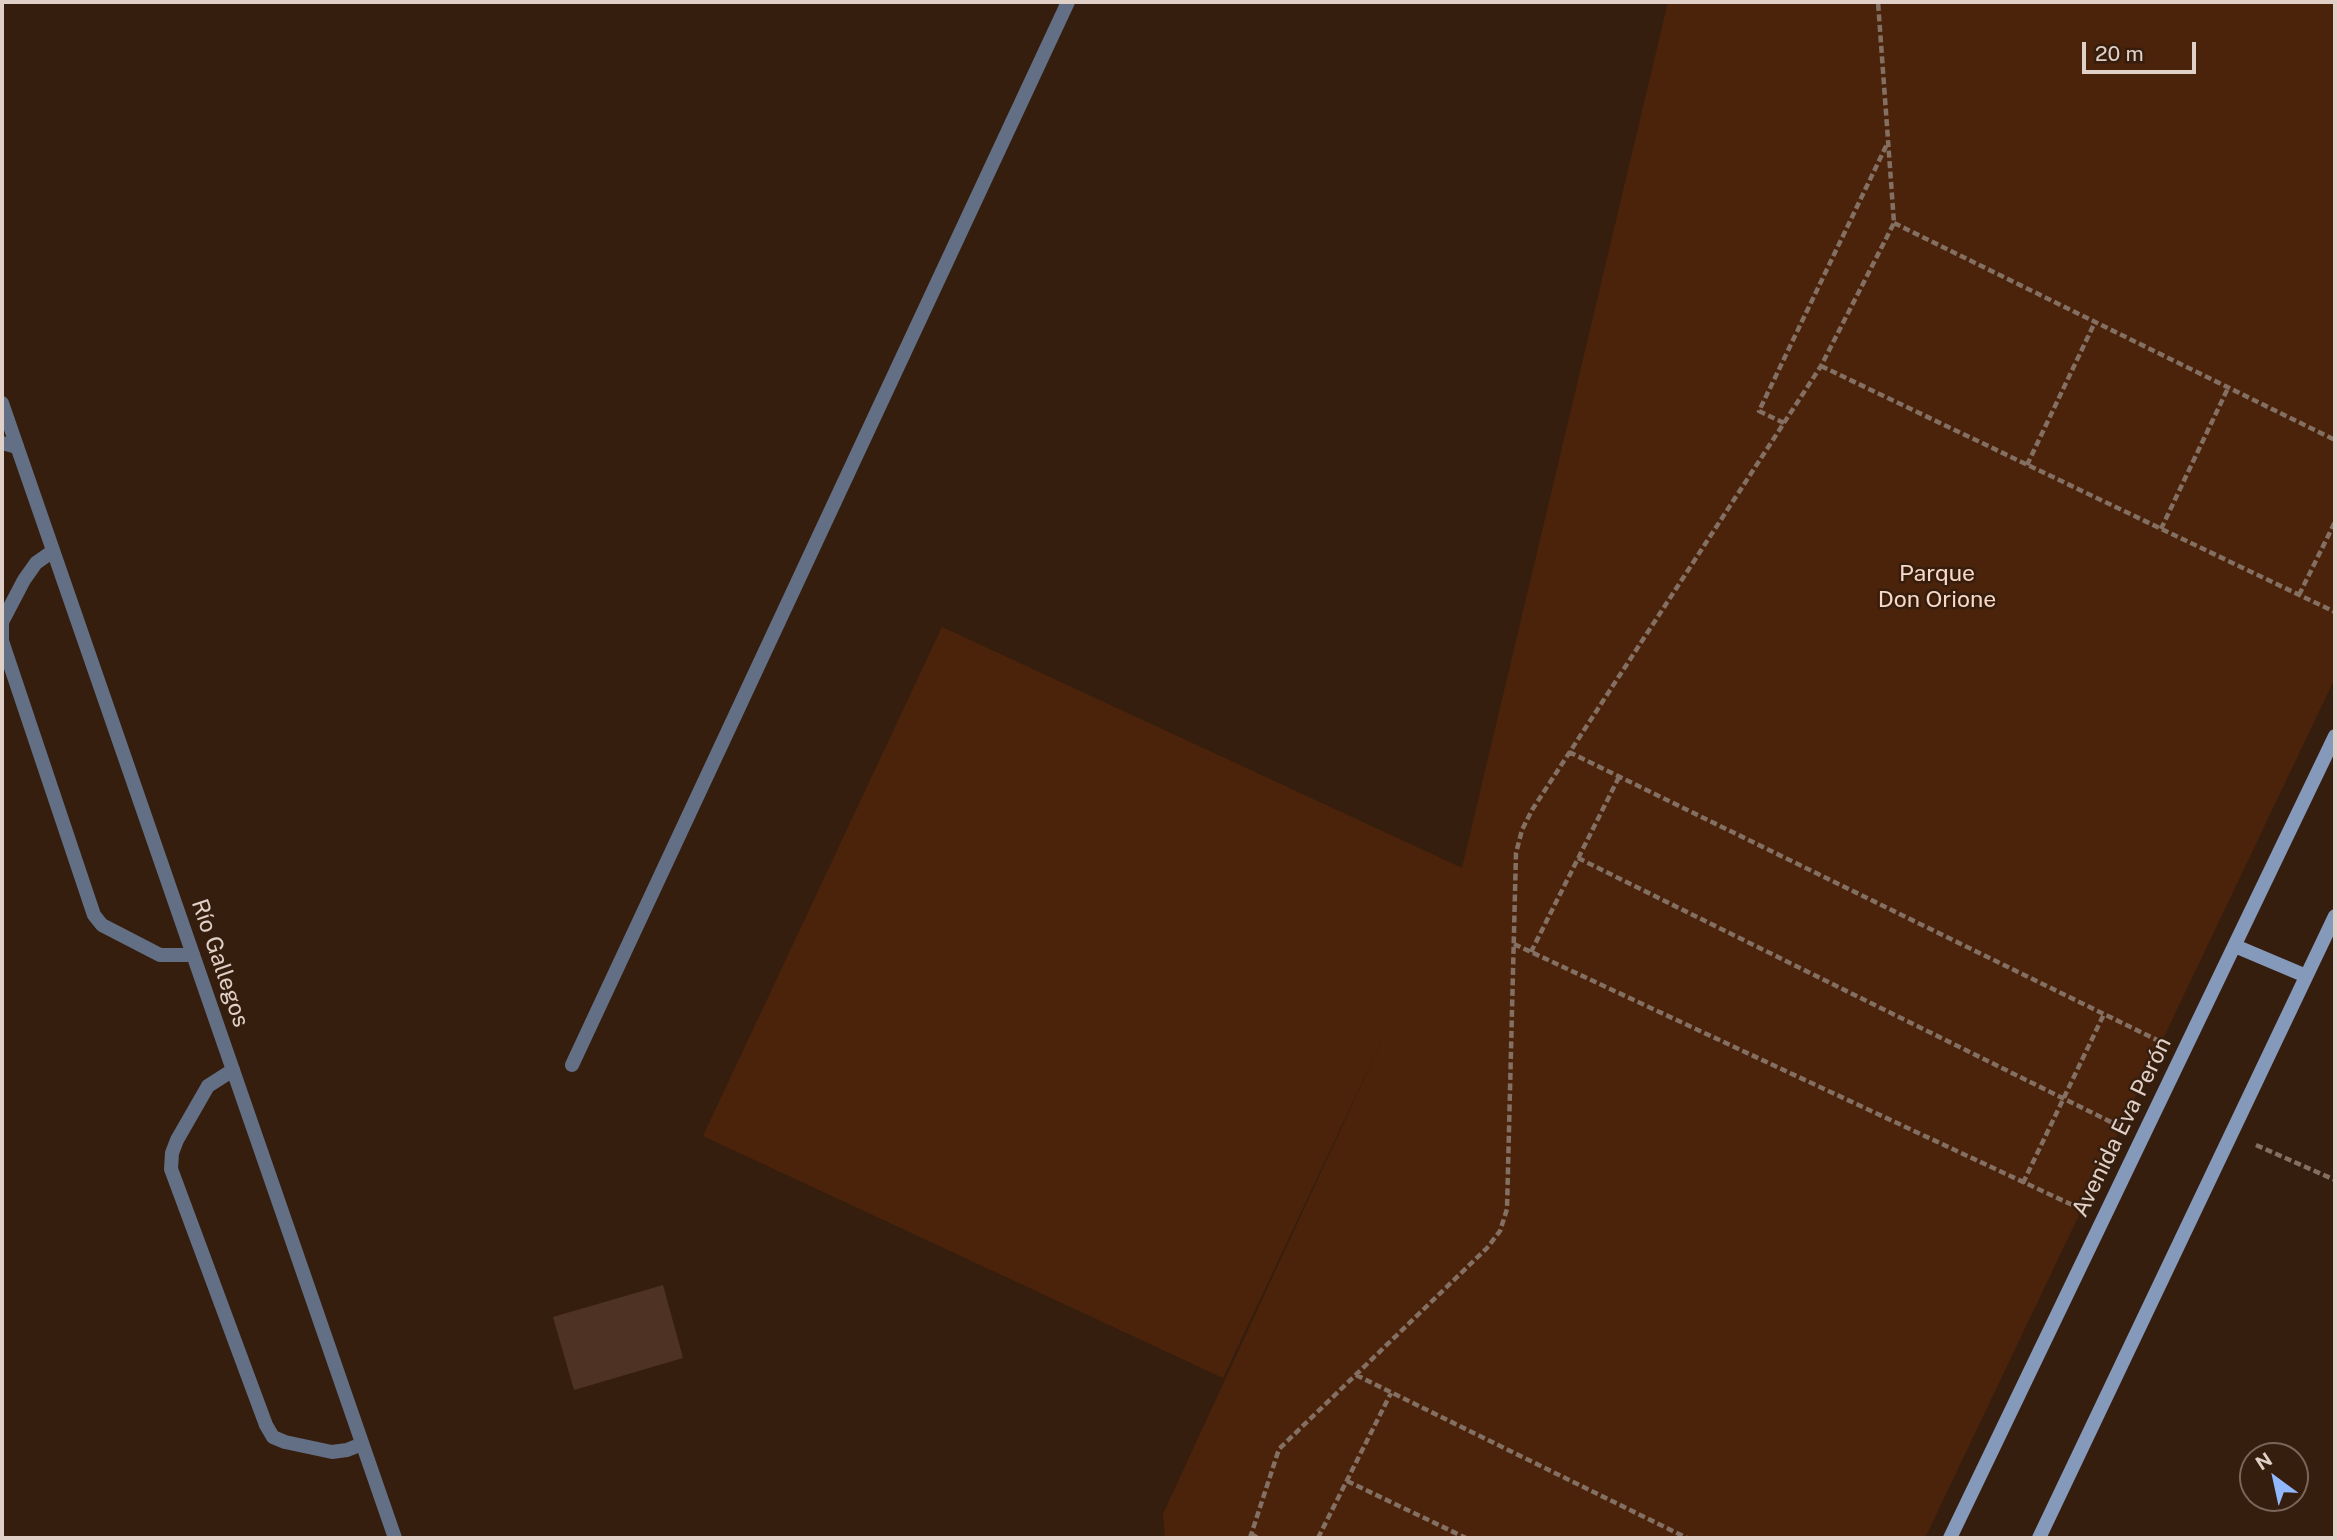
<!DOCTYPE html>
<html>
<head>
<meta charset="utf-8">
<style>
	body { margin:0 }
	#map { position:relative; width:2337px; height:1540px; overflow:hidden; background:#361e0f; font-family:"Public Sans",sans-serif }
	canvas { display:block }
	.frame { position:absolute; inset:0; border:4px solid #e1d0c7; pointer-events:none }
	.north { position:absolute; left:2239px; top:1442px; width:70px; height:70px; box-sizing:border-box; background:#361e0f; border:2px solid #7a6559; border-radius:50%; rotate:327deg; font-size:19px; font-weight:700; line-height:28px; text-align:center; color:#e1d0c7 }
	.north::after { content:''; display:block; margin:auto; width:24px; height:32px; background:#91b8fd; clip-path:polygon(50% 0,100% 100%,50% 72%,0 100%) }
	.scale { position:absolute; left:2082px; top:42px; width:114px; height:32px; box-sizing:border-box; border:4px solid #e1d0c7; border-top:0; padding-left:9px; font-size:21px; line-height:24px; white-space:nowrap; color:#e1d0c7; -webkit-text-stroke:5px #361e0f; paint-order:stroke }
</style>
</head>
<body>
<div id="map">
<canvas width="2337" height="1540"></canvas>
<div class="frame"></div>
<div class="north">N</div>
<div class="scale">20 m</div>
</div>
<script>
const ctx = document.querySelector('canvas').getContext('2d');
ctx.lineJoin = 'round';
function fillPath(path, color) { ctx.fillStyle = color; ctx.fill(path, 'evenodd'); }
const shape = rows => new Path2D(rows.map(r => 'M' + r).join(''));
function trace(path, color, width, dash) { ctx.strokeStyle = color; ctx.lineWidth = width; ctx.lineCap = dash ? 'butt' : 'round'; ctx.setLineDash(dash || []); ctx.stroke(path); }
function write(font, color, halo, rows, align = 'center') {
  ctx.font = font + ' "Public Sans",sans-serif'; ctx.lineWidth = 5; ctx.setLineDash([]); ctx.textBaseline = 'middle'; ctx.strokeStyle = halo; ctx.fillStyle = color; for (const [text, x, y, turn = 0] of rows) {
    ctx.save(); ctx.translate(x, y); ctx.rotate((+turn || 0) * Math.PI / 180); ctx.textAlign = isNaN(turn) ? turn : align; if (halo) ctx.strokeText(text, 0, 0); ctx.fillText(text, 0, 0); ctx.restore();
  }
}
fillPath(shape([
	[1668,2,2335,2,2335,678,1925,1538,1165,1538,1163,1514,1390,1023,1223,1378,703,1136,942,627,1462,868]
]), '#4b230a');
fillPath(shape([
	[663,1285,683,1358,574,1390,553,1317]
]), '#4e3325');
trace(shape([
	[1894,223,2335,440],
	[1821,366,2335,612],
	[1784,423,1759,411,1888,142],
	[2027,465,2095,322],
	[2161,529,2228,388],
	[2299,595,2335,522],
	[1569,752,2159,1041],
	[1578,858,2119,1126],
	[1514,944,2081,1209],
	[1531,952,1619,777],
	[2256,1145,2335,1180],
	[2023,1183,2104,1014],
	[1356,1375,1687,1538],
	[1347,1481,1466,1538],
	[1251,1534,1258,1538],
	[1250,1538,1279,1449,1487,1248,1500,1231,1507,1209,1516,853,1522,830,1532,810,1821,366,1894,223,1878,2],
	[1318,1538,1391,1393]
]), '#846f63', 4.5, [7, 3.5]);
trace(shape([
	[2,443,17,447],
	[53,551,36,563,24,580,2,622,2,641,94,915,102,925,160,955,193,955],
	[572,1065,1068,2],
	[233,1070,208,1086,177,1140,172,1153,171,1169,266,1425,273,1437,285,1442,332,1452,347,1450,362,1444]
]), '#626f84', 14);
trace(shape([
	[2,403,395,1538]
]), '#626f84', 14);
trace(shape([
	[2235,946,2306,976],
	[1950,1538,2335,736],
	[2039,1538,2335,916]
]), '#8599bb', 14);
write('23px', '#f9d8c6', '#361e0f', [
	["Parque",1937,574],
	["Don Orione",1937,600]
]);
write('23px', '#e1d0c7', '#361e0f', [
	["Río Gallegos",220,963,71],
	["Avenida Eva Perón",2122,1127,-64]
]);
</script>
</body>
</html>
